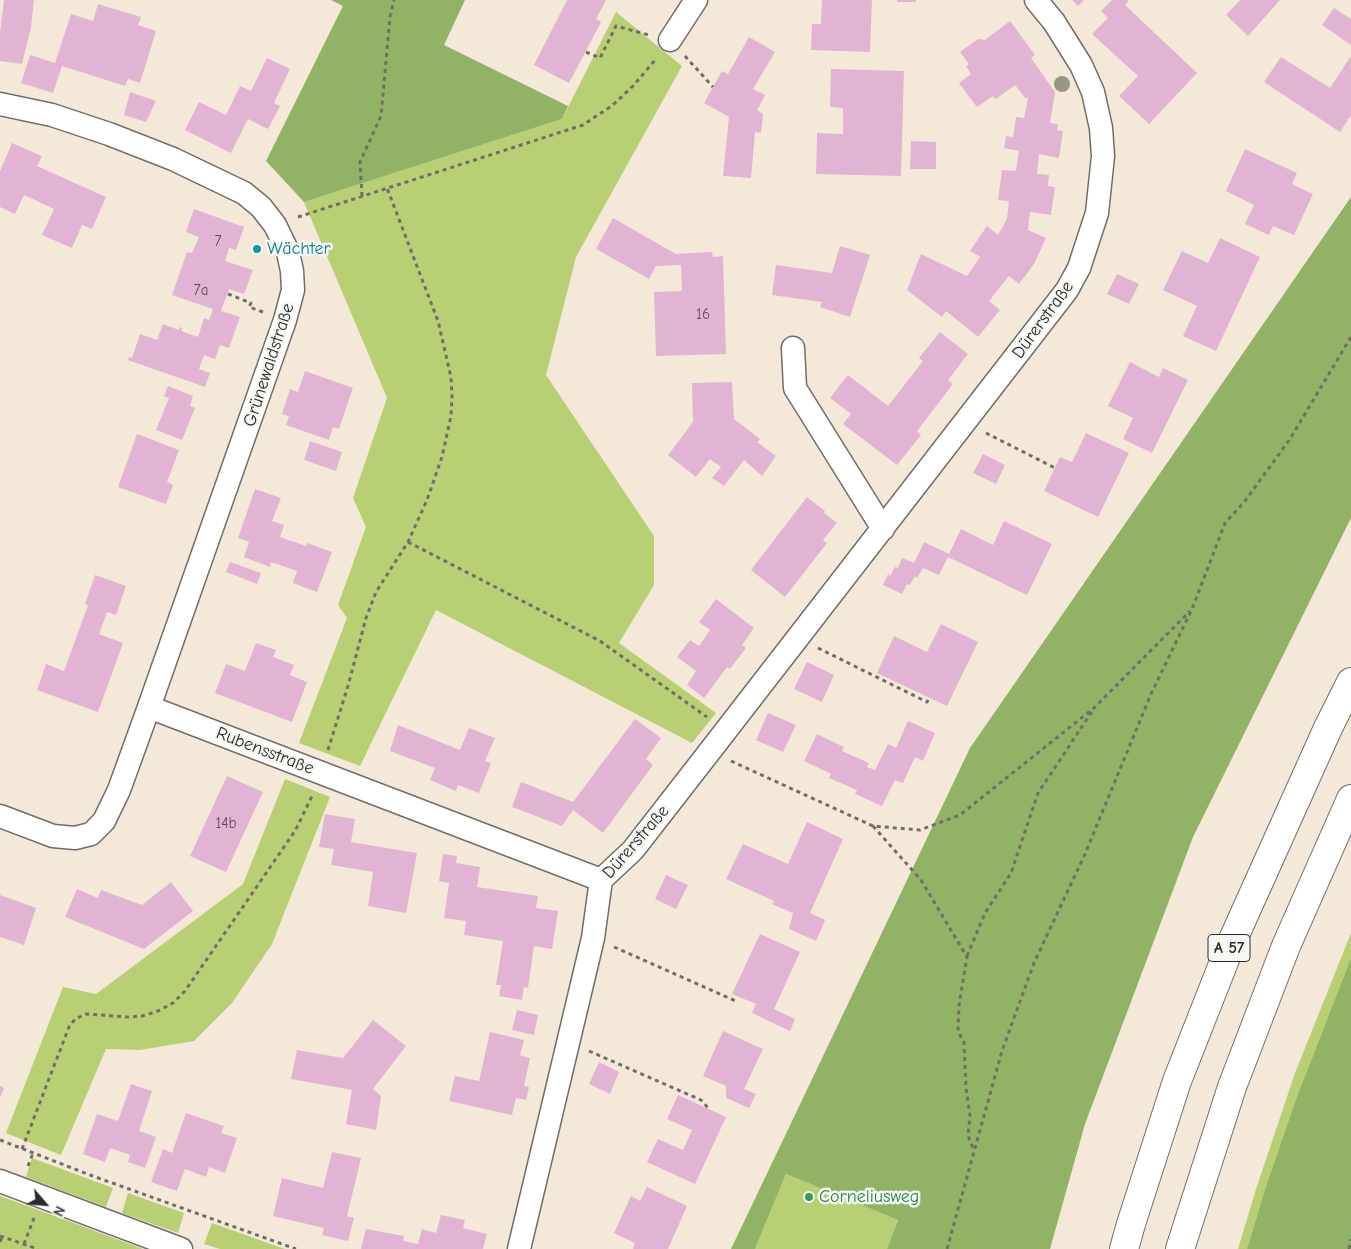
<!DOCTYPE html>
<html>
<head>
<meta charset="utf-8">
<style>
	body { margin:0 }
	#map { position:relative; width:1351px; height:1249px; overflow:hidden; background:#f4e9d8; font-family:"Comic Neue",sans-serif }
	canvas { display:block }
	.north { position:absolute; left:20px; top:1179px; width:50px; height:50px; -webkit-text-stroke:4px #f6f6f2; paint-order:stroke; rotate:117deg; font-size:14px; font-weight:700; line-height:20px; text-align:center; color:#2b2b2b }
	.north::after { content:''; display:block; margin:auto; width:18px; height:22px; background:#2b2b2b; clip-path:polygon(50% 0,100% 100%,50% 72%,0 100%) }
</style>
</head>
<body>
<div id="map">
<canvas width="1351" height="1249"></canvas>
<div class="north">N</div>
</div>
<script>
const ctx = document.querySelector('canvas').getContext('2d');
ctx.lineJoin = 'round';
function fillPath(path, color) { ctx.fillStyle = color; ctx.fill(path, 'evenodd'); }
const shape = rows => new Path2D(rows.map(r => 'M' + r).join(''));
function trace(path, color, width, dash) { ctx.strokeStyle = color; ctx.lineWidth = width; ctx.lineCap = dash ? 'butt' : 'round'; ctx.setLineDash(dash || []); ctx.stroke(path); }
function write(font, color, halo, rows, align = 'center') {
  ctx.font = font + ' "Comic Neue",sans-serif'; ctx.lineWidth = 5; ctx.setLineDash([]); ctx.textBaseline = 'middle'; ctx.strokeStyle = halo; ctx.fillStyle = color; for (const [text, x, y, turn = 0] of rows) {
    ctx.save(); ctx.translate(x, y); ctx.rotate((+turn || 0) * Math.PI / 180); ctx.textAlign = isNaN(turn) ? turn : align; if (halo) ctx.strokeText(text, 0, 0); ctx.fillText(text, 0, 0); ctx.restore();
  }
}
fillPath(shape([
	[616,12,682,66,576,257,546,375,654,536,654,585,619,643,716,713,692,743,436,610,360,766,299,743,347,618,338,605,366,527,353,498,387,398,304,202,562,119],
	[285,779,330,797,272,944,232,1003,194,1041,140,1050,106,1049,61,1155,6,1133,63,987,96,994,243,884],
	[1351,933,1351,958,1296,1099,1266,1186,1247,1249,1238,1249,1256,1189,1295,1073],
	[32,1158,113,1188,106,1207,26,1177],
	[786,1174,898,1220,887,1249,755,1249],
	[128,1193,184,1213,178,1233,122,1213],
	[0,1196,71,1222,143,1249,0,1249],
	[212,1223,285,1249,220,1249,204,1244]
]), '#b9cf73');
fillPath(shape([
	[331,0,465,0,444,45,568,106,562,119,304,202,266,161,343,6],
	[1351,197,1351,518,1193,837,1085,1124,1050,1249,887,1249,898,1220,786,1174,755,1249,731,1249,970,748],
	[1351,958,1351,1249,1247,1249,1266,1186,1296,1099]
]), '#92b265');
fillPath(shape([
	[4,0,34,0,31,27,22,64,0,61,0,33],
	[567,0,606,0,596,19,601,22,569,83,534,65],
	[822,0,872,0,870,52,811,50,812,24,821,24],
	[897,0,916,0,916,2,897,2],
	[1072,0,1084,0,1078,6],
	[1112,0,1129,0,1125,5,1197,73,1149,124,1119,96,1138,76,1092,34,1108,18,1101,11],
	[1240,0,1280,0,1248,36,1226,15],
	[98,4,141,17,138,25,156,31,140,83,128,79,125,86,62,66,53,93,21,83,30,55,55,63,71,14,93,21],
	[1334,8,1351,19,1351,45,1322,25],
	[1010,21,1035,55,1031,58,1055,92,1050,123,1058,124,1057,130,1063,131,1059,158,1039,154,1037,174,1049,175,1048,186,1055,187,1051,215,1030,212,1028,230,1046,238,1034,264,1019,284,1009,276,989,301,1000,310,978,337,946,311,942,317,907,290,921,254,967,276,980,257,970,251,987,226,998,235,1007,219,1009,201,998,200,1002,170,1016,171,1019,151,1004,148,1006,136,1013,137,1016,117,1024,118,1028,98,1025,98,1015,85,996,99,993,96,977,107,959,83,971,74,966,66,969,64,960,52,978,39,985,40],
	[749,37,775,52,753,89,765,95,757,110,763,114,761,133,755,132,751,178,723,176,729,117,704,103,722,71,728,74],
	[1351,56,1351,115,1340,132,1264,82,1281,57,1330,88],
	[267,58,290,69,274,103,280,106,268,129,248,119,231,153,185,130,199,102,226,115,240,86,251,91],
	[831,69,904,71,901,176,816,174,817,133,843,134,843,108,830,107],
	[130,92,156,101,146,122,124,115],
	[911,141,936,142,936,169,910,169],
	[12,143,42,156,37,166,106,197,92,229,82,225,72,248,42,235,54,209,24,195,15,214,0,207,0,171],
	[1245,149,1297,173,1292,184,1313,194,1294,235,1273,226,1269,235,1245,224,1254,205,1226,191],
	[194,209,244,227,236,250,229,248,225,261,253,270,244,294,229,289,221,311,240,317,229,348,220,345,215,359,204,355,199,369,210,373,205,387,128,360,129,357,132,358,140,334,157,340,163,324,179,330,180,327,182,328,181,331,198,337,204,318,209,320,213,309,172,295,187,252,192,253,199,237,186,232],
	[613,218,676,254,712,252,713,257,723,256,726,354,656,356,654,292,682,291,681,265,656,266,649,279,596,249],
	[1220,238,1260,257,1216,351,1183,336,1197,306,1163,290,1182,251,1208,263],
	[840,246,870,255,850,317,820,307,822,302,772,295,776,265,832,273],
	[1117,274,1139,284,1129,304,1107,294],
	[940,332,968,354,948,380,953,384,917,431,921,435,897,465,843,424,851,414,830,398,848,375,888,406,923,361,919,358],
	[1130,362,1159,377,1163,368,1188,380,1152,453,1123,439,1133,418,1108,406],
	[305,371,353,388,339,429,333,427,329,440,286,425,289,416,282,414,290,389,298,392],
	[732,382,734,419,760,439,757,442,776,456,762,476,744,460,724,486,712,478,721,467,710,459,696,477,668,455,693,422,692,383],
	[168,386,193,396,190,406,195,408,182,440,156,430,169,398,164,396],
	[1086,433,1129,453,1098,517,1044,491,1060,457,1072,462],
	[137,434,179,450,167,482,173,485,166,504,118,487],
	[310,441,342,452,336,471,304,460],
	[983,454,1005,465,996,484,973,473],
	[255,489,281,498,272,521,284,525,280,537,306,546,307,543,332,552,317,592,293,583,297,571,271,562,270,567,244,557,249,542,238,538],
	[807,497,825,511,824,513,837,523,823,540,827,543,785,597,751,570],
	[1004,521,1052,544,1027,595,948,557,939,575,923,568,917,578,915,576,910,585,907,584,902,594,883,585,888,574,890,576,895,567,898,568,902,558,914,563,924,542,949,554,961,529,993,545],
	[230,562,261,573,257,584,226,572],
	[95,575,126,586,116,615,107,612,99,634,123,643,98,712,37,690,46,664,64,671,88,605,85,604],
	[716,599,754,628,742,645,746,648,730,669,727,667,704,698,687,685,696,671,677,657,690,640,699,646,710,630,699,622],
	[941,624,978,642,947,706,877,673,894,636,927,652],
	[256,643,276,650,273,657,294,665,290,675,307,682,292,722,215,693,226,664,245,671],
	[807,662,834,675,822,702,794,689],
	[768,713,796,725,783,752,756,740],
	[635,719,661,738,646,759,653,765,603,833,573,810,562,826,512,807,521,782,573,802],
	[908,721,935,733,923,761,915,757,903,783,895,780,882,806,855,794,857,790,829,778,831,774,804,761,817,734,844,747,842,751,869,763,867,767,875,770,888,744,896,748],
	[398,725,460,750,469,728,495,738,485,761,491,763,479,793,458,785,456,791,430,780,435,768,390,751],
	[227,776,263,792,226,872,190,856],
	[325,814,355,819,351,842,417,853,406,913,368,906,373,872,331,865,334,849,319,847],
	[807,822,843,839,810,913,825,920,816,941,789,929,793,913,772,904,774,901,726,879,743,844,788,864],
	[443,854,457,856,456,863,480,867,477,887,538,896,536,908,558,911,552,949,534,946,528,988,524,987,522,1000,499,996,501,985,496,985,503,941,464,935,466,921,444,918,449,883,439,881],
	[666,875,688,885,676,909,655,899],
	[171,882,193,911,144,949,65,917,77,889,98,898,101,890,142,905],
	[0,895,36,908,24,945,0,937],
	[760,934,800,952,774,1009,795,1019,790,1031,752,1013,756,1004,732,994],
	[517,1010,538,1015,534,1035,512,1030],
	[373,1020,406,1046,373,1089,381,1096,376,1130,346,1124,352,1090,291,1079,297,1050,343,1058],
	[723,1031,763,1049,744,1089,756,1094,749,1108,726,1098,726,1086,703,1076],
	[490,1032,524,1040,520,1055,530,1058,524,1086,529,1087,526,1100,516,1098,512,1115,449,1101,455,1076,479,1081],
	[599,1062,619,1072,610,1094,589,1084],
	[131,1084,152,1091,139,1131,156,1137,145,1168,128,1162,130,1155,110,1148,105,1162,83,1154,97,1114,118,1121],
	[0,1086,4,1088,0,1098],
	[678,1095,726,1117,695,1184,647,1162,658,1139,683,1150,692,1130,667,1119],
	[186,1113,224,1126,221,1133,237,1138,225,1173,209,1167,206,1177,185,1169,177,1191,151,1182,163,1149,172,1153],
	[332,1152,361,1158,347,1216,354,1218,348,1241,322,1235,324,1228,273,1216,282,1178,323,1188],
	[647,1187,687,1206,668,1249,633,1249,635,1243,614,1233,631,1196,640,1201],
	[441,1215,465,1220,463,1228,487,1234,483,1249,361,1249,366,1229,404,1236,403,1241,418,1244,422,1229,436,1233]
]), '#e2b4d3');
const minor = shape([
	[670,40,696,0],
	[0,104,52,115,109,134,173,159,244,193,261,207,275,225,288,252,292,271,293,290,285,320,149,707],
	[793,348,795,388,883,529],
	[0,816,53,836,75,838,91,834,104,821,119,790,149,707,601,880],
	[0,1181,181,1249],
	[519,1249,593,938,601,880,633,850,710,751,1067,290,1079,268,1097,213,1103,156,1101,128,1093,92,1081,65,1054,22,1036,0]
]);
const motorway = shape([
	[1124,1249,1131,1224,1177,1081,1231,944,1328,728,1351,682],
	[1180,1249,1232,1087,1286,946,1351,799]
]);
trace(minor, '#716e68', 25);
trace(motorway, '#716e68', 30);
trace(shape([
	[586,52,600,58,616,26,649,35],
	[685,56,713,87],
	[362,196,360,162,381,116,390,17,394,0],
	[298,217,583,125,613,105,633,86,656,59],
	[228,294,251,303,249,307,263,312],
	[986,433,1055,468],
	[408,542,600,641,707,717],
	[818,648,927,702,929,698],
	[328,750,348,686,366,618,376,592,408,542,427,500,442,457,451,416,452,396,451,377,438,321,387,188],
	[731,761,873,826,920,830,960,815,1095,707,1190,611],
	[873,826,921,880,967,957,959,1005,958,1031,964,1043,966,1088,970,1116,968,1136,973,1148],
	[614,947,738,1002],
	[967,956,985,913,1011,873,1038,793,1093,710],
	[589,1051,701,1100,709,1109],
	[0,1140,90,1175,296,1249],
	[22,1149,69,1027,75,1019,86,1014,128,1017,142,1016,158,1011,173,1003,185,991,295,831,313,794],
	[28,1166,33,1153],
	[0,1236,38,1249],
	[0,1242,2,1237],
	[24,1244,34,1218],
	[947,1249,1002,1051,1034,963,1085,854,1151,694,1192,609,1225,523,1245,501,1290,439,1351,337],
	[1349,1249,1351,1239]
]), '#716e68', 3, [4, 4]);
trace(minor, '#fff', 22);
trace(motorway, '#fff', 28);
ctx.fillStyle = '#999783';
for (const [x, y] of [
	[1062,84]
]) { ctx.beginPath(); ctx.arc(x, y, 8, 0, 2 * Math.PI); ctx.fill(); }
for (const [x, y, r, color] of [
	[257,249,5,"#0f9aa8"],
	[809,1197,5,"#2e9e5b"]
]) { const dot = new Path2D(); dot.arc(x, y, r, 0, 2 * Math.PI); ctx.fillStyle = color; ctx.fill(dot); trace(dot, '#f6f6f2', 2); }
write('15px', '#594d55', null, [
	["7",218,242],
	["7a",201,291],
	["16",703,315],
	["14b",226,824]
]);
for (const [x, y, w] of [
	[1229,948,42]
]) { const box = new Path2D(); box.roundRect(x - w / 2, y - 13.5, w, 27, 4); ctx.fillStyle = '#f6f6f2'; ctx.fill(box); trace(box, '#2b2b2b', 1); }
write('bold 16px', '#2b2b2b', null, [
	["A 57",1229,948]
]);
write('18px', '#0d838f', '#f6f6f2', [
	["Wächter",267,249]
], 'left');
write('18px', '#2b2b2b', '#f6f6f2', [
	["Dürerstraße",1043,320,-54],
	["Grünewaldstraße",269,365,-72],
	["Rubensstraße",265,751,21],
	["Dürerstraße",636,842,-49]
]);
write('18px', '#27864d', '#f6f6f2', [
	["Corneliusweg",819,1197]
], 'left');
</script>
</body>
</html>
